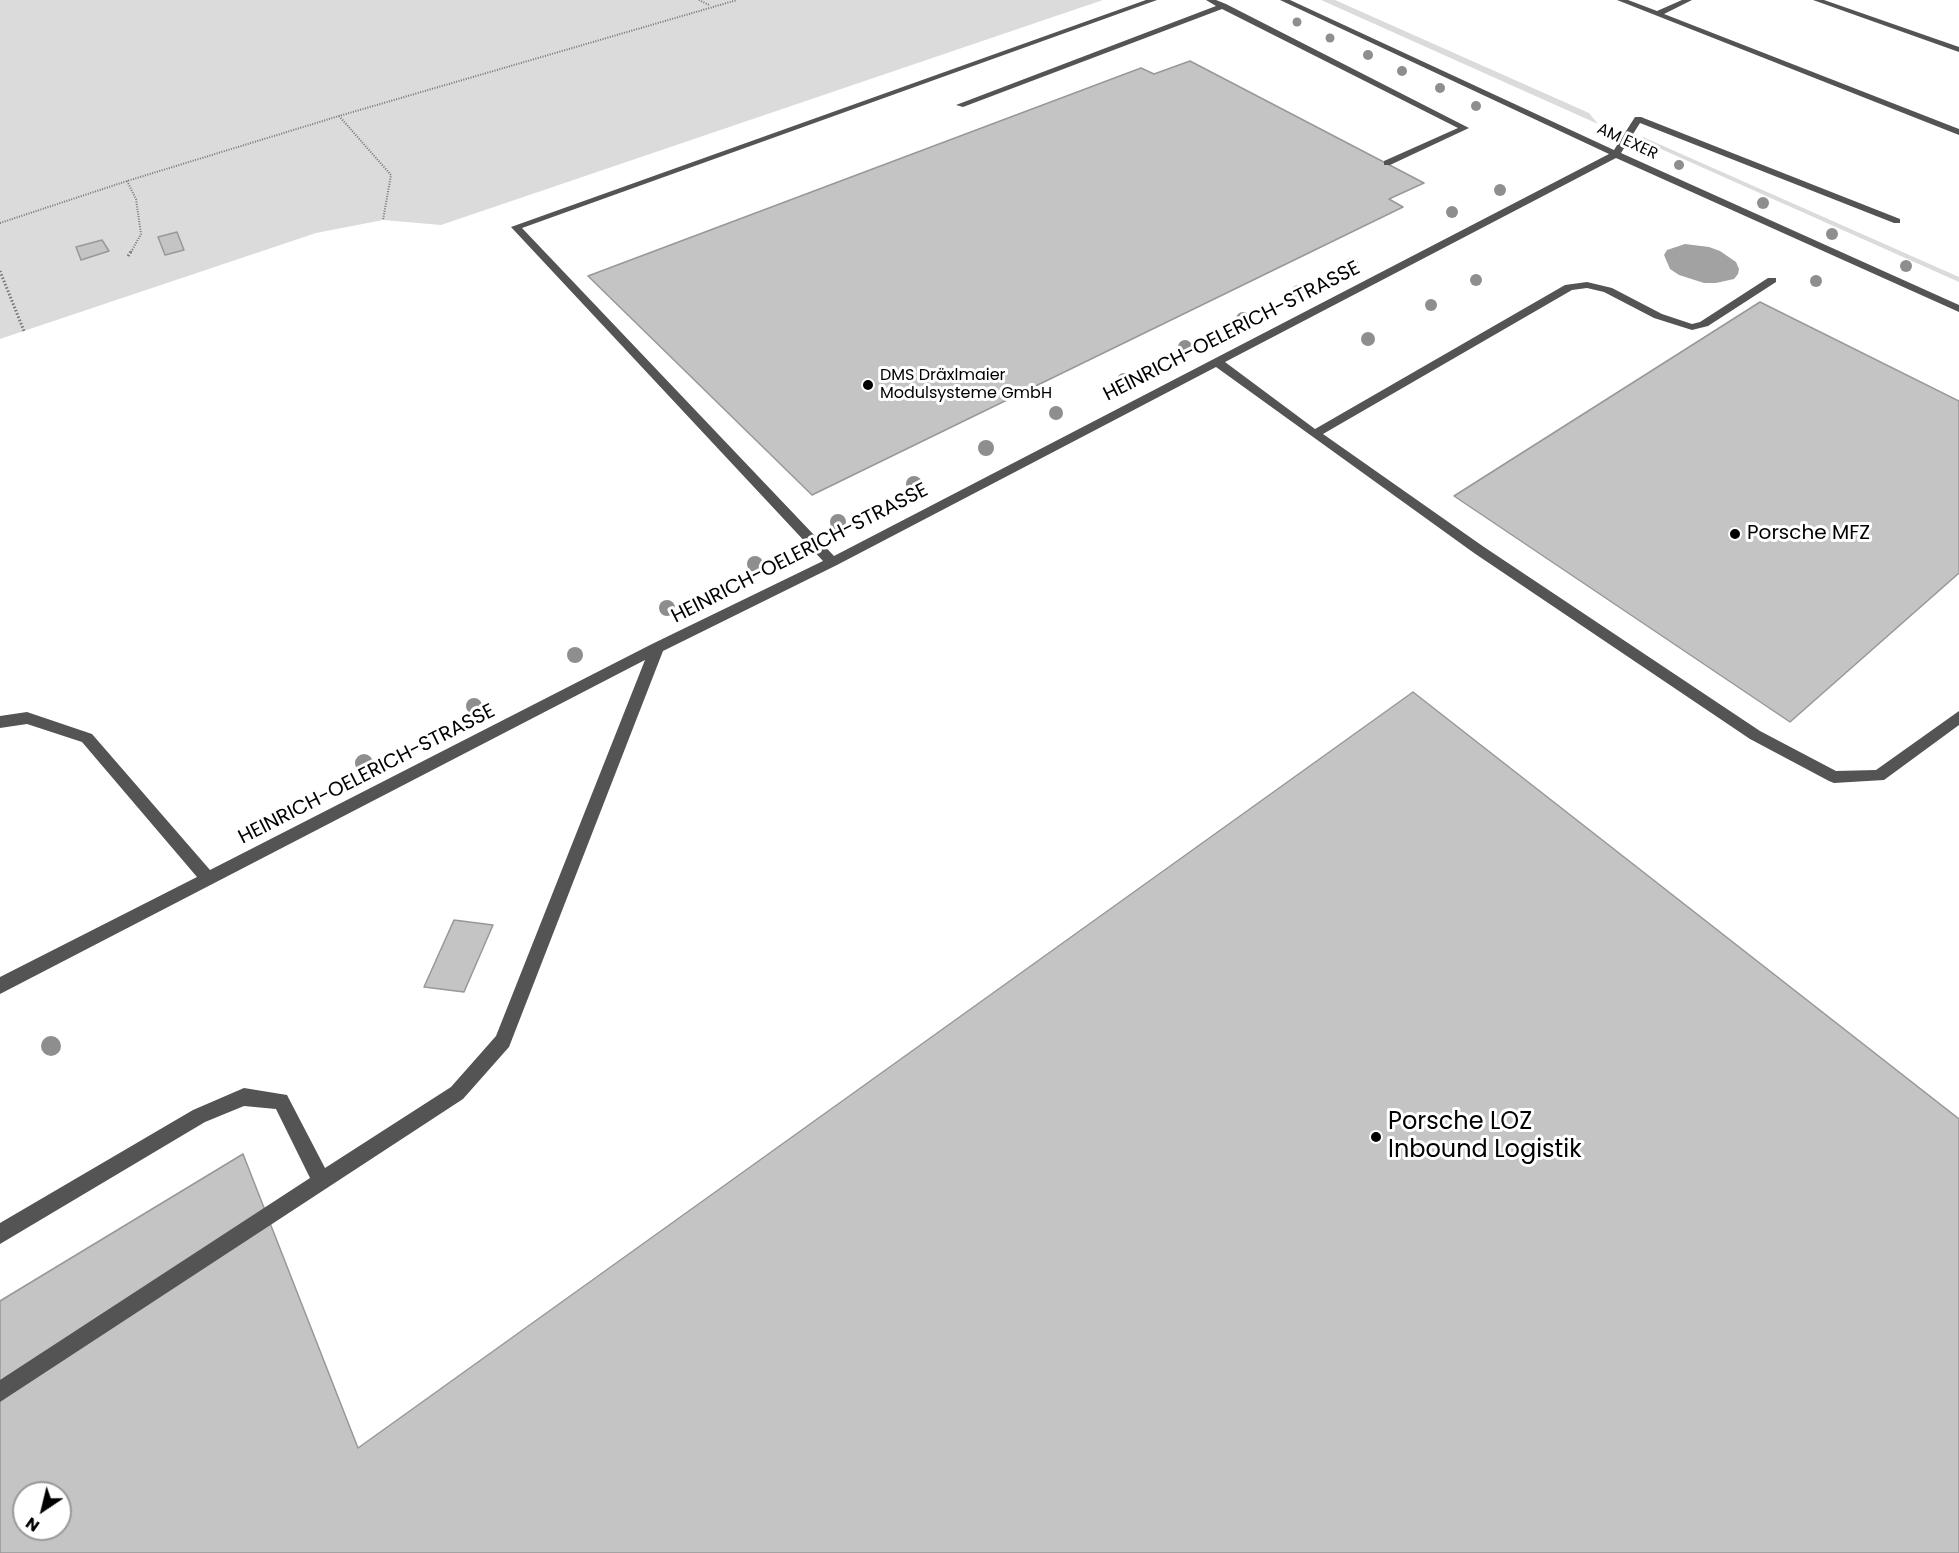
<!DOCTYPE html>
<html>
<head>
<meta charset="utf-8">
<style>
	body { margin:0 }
	#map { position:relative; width:1959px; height:1553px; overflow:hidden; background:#fff; font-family:Poppins,sans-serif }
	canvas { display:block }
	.north { position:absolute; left:12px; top:1481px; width:60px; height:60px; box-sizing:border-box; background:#fff; border:2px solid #999; border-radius:50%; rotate:215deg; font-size:16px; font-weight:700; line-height:24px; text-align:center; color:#000 }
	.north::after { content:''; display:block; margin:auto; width:21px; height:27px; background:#000; clip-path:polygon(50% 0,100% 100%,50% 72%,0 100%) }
</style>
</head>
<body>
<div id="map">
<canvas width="1959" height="1553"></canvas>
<div class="north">N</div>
</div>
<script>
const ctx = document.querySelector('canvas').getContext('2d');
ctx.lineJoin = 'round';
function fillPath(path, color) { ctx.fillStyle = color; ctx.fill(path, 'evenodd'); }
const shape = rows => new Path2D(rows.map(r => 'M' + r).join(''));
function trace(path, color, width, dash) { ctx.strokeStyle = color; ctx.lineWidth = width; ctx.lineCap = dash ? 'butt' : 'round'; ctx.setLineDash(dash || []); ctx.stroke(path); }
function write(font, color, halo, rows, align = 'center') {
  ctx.font = font + ' Poppins,sans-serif'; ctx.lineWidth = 6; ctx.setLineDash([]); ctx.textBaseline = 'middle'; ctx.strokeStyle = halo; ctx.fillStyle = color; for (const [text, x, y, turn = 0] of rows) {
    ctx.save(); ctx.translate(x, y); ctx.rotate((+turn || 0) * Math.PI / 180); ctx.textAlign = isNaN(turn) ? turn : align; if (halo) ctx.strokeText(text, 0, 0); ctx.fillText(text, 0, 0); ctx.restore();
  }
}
fillPath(shape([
	[0,0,1103,0,441,225,383,220,316,233,0,339],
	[1321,0,1335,0,1589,113,1598,124],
	[1643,137,1959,277,1959,282,1643,141]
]), '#dbdbdb');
fillPath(shape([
	[1685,244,1709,247,1720,251,1736,262,1739,269,1738,274,1734,279,1716,283,1704,283,1679,275,1670,269,1664,255,1667,250]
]), '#a2a2a2');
const building = shape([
	[1190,61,1424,183,1389,199,1403,207,812,495,588,276,1141,68,1154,74,1190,61],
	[177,232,184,250,165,255,158,237,177,232],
	[102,240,109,251,81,260,76,247,102,240],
	[1760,302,1959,401,1959,573,1790,722,1454,496,1760,302],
	[1413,692,1959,1119,1959,1553,0,1553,0,1301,243,1154,358,1448,1413,692],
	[24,1493,60,1493,60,1529,24,1529,24,1493],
	[454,920,493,925,464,992,424,987,454,920]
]);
fillPath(building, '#c4c4c4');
trace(building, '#989898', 1.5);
trace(shape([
	[699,0,709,5],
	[339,116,391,175,383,220],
	[127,181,136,199,141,234,131,252],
	[0,223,127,181,339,116,737,0]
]), '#767676', 2, [1, 1.5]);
trace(shape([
	[128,256,132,250],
	[0,271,24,331]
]), '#767676', 3, [1.5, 2]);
fillPath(shape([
	[1146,0,1157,0,522,228,834,556,1609,154,1280,0,1290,0,1614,150,1635,117,1641,117,1900,219,1900,223,1894,223,1640,123,1621,153,1959,305,1959,312,1616,158,1225,362,1315,429,1565,285,1587,282,1612,288,1662,314,1692,324,1700,322,1768,278,1776,278,1776,282,1708,326,1692,330,1654,318,1604,292,1587,288,1572,290,1323,434,1484,547,1760,731,1836,771,1876,770,1959,711,1959,725,1884,780,1834,783,1829,781,1750,739,1474,553,1216,367,837,565,663,651,509,1047,463,1099,0,1402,0,1380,310,1178,276,1109,244,1106,205,1122,0,1244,0,1223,193,1110,244,1088,287,1095,325,1168,451,1087,496,1036,645,660,0,994,0,977,197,877,82,742,27,724,0,728,0,716,27,712,92,734,210,870,652,644,823,561,511,227,1146,0],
	[1206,0,1216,0,1226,4,1469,128,1390,165,1384,165,1384,161,1458,128,1222,9,963,107,956,105,1216,6,1206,0],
	[1617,0,1628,0,1657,11,1682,0,1692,0,1664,14,1959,129,1959,135,1617,0],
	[1813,0,1824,0,1959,47,1959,52,1813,0]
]), '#545454');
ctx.fillStyle = '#8e8e8e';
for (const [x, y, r] of [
	[1297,22,4.5],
	[1330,38,4.5],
	[1368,55,5],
	[1402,71,5],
	[1440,88,5],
	[1476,106,5],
	[1679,165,5],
	[1500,190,6],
	[1763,203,6],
	[1452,212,6],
	[1832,234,6],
	[1352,264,6],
	[1906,266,6],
	[1476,280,6],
	[1816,281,6],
	[1298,291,6],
	[1431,305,6],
	[1243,319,7],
	[1368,339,7],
	[1185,347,7],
	[1124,380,7],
	[1056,413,7],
	[986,448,8],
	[914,484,8],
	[838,522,8],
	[755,564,8],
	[667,608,8],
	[575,655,8],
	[474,706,8],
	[364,763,9],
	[51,1046,10]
]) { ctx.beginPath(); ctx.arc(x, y, r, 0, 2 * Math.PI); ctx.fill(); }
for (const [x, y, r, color] of [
	[868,385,6,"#000"],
	[1735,534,6,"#000"],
	[1376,1137,6,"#000"]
]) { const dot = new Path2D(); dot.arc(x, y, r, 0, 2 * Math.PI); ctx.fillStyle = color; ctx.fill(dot); trace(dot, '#fff', 2); }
write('16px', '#000', '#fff', [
	["AM EXER",1627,142,25]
]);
write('16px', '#000', '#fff', [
	["DMS Dräxlmaier",880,376],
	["Modulsysteme GmbH",880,394]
], 'left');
write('20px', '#000', '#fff', [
	["HEINRICH-OELERICH-STRASSE",1232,332,-27],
	["HEINRICH-OELERICH-STRASSE",800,554,-27],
	["HEINRICH-OELERICH-STRASSE",367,775,-27]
]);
write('20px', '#000', '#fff', [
	["Porsche MFZ",1747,534]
], 'left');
write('24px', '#000', '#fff', [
	["Porsche LOZ",1388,1123],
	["Inbound Logistik",1388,1151]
], 'left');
</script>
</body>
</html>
